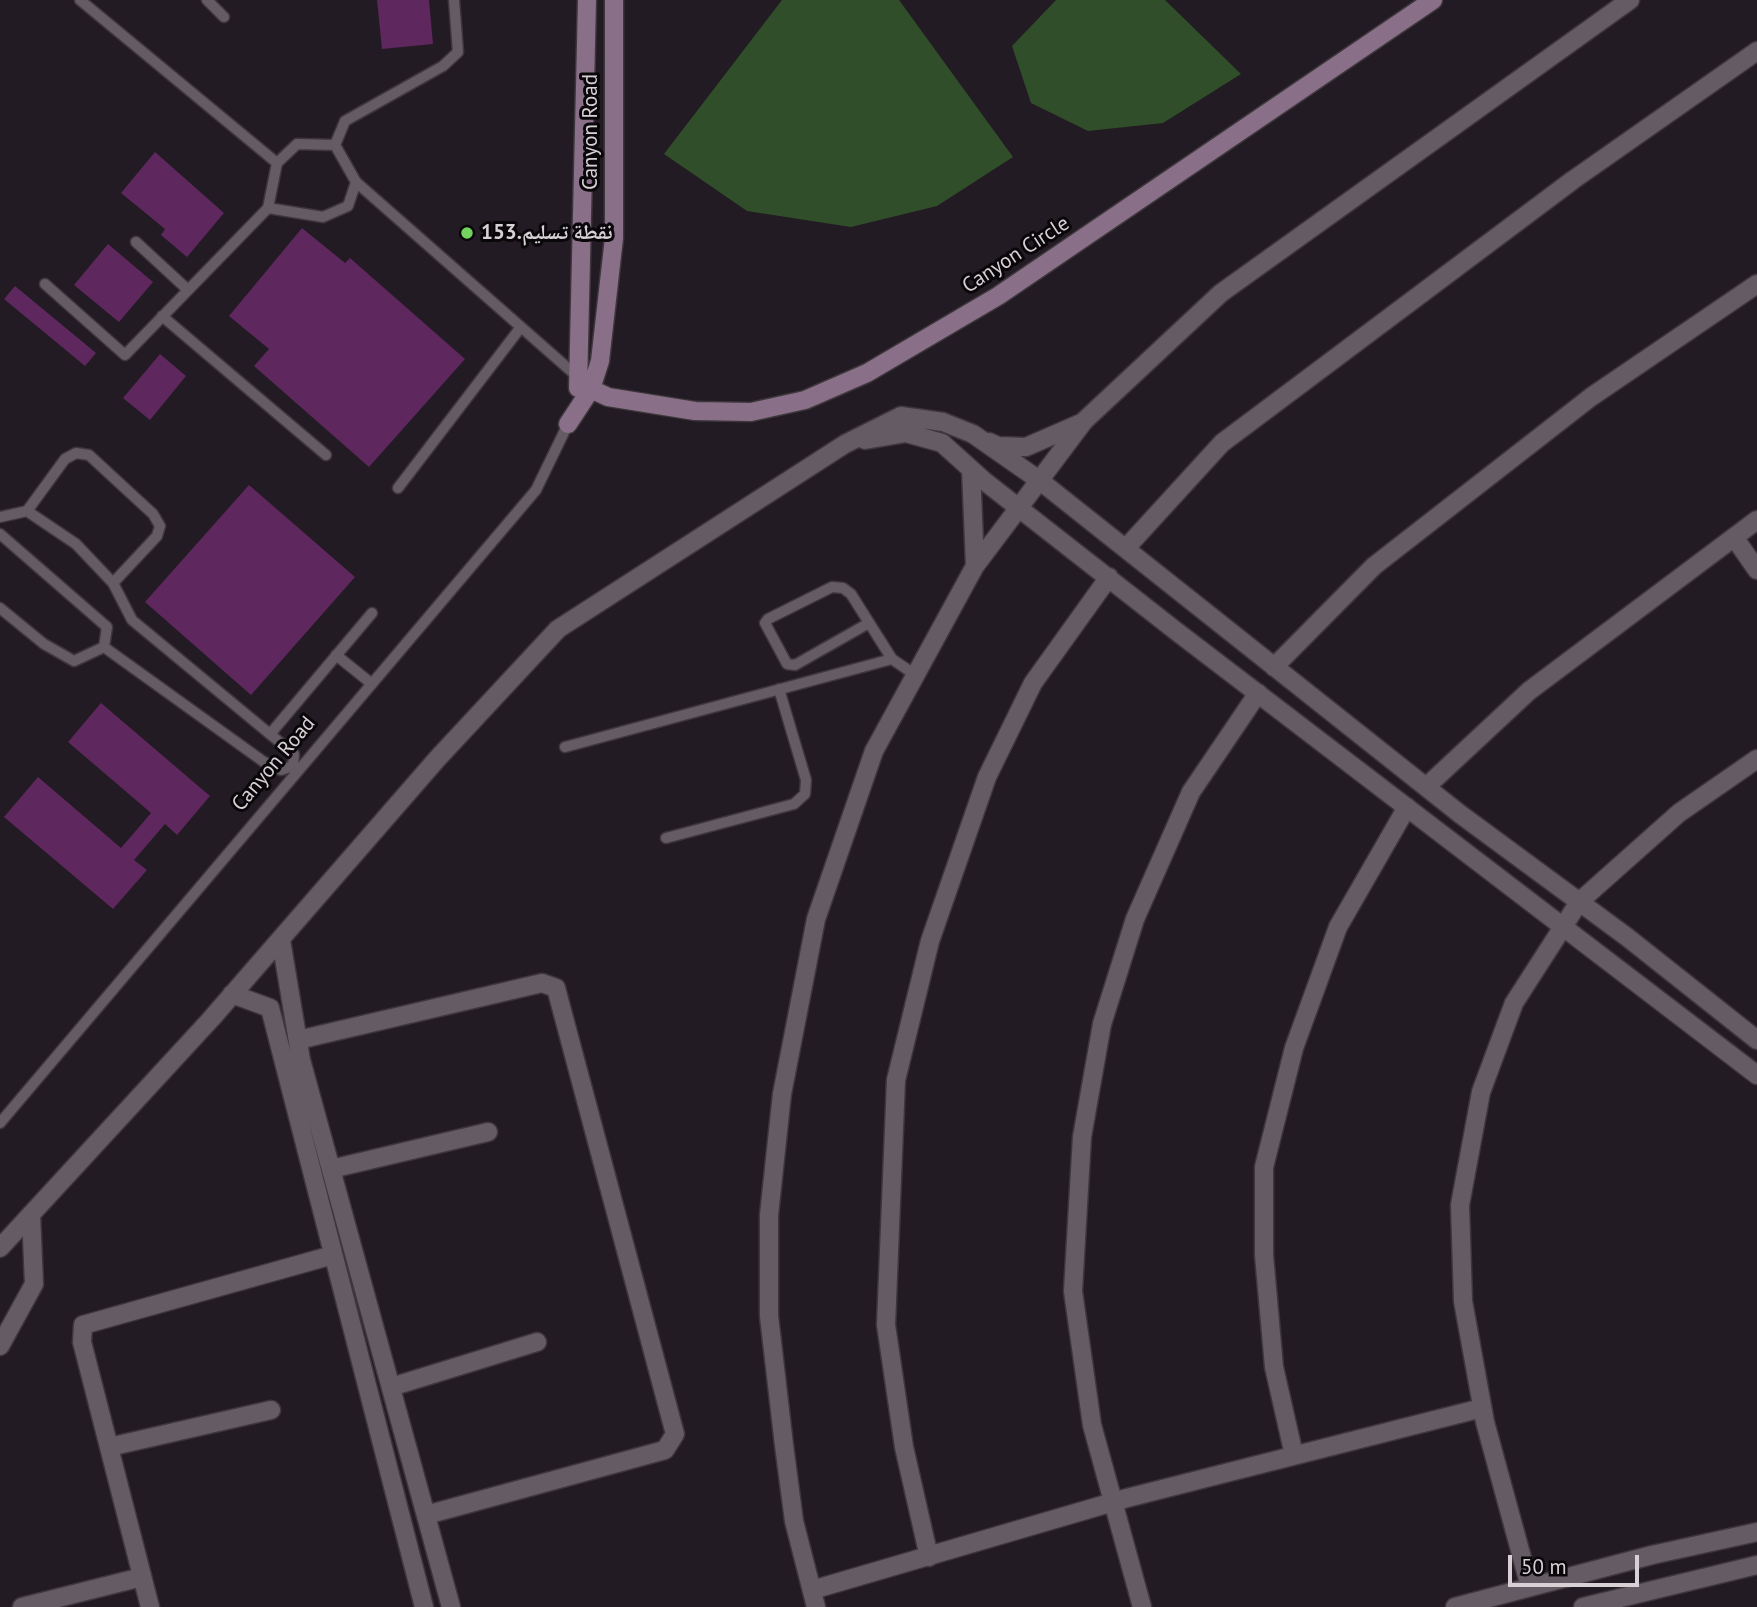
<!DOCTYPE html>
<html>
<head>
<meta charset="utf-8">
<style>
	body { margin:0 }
	#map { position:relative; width:1757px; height:1607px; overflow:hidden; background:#231b23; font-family:"PT Sans",sans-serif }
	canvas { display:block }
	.scale { position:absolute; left:1508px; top:1555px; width:131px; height:32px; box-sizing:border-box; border:4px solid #d7d1d6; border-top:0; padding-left:9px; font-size:21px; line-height:24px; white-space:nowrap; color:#d7d1d6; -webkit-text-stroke:5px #0a070a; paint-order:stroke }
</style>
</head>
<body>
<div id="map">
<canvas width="1757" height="1607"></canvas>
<div class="scale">50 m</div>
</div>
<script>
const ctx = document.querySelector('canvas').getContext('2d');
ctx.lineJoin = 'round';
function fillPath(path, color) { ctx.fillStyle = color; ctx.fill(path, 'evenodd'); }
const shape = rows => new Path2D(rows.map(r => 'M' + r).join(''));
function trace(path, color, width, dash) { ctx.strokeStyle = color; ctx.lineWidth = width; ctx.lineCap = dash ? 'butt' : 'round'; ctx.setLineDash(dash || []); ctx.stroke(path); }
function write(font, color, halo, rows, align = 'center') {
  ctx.font = font + ' "PT Sans","Noto Naskh Arabic",sans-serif'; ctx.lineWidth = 6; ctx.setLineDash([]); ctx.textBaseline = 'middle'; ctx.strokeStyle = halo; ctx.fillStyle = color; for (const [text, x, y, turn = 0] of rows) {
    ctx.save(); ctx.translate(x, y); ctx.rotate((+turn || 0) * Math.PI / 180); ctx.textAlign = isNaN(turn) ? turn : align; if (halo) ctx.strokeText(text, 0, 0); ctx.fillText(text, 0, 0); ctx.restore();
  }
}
fillPath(shape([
	[782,0,899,0,1013,157,937,206,851,227,747,211,664,154],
	[1056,0,1165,0,1241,74,1163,123,1088,131,1031,103,1012,46]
]), '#304e29');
fillPath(shape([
	[377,0,429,0,433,44,382,49],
	[155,152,224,213,187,257,161,235,165,229,121,193],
	[302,228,345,263,350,258,465,359,369,467,254,366,269,349,229,316],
	[108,244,153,282,119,322,74,285],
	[15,286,96,353,85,366,4,299],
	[160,354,186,376,150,420,123,398],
	[249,485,355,577,251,695,145,602],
	[101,703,210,796,177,835,165,824,134,860,147,870,113,909,4,817,38,777,121,848,151,813,68,742]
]), '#5e275e');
const lane = shape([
	[80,0,277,163],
	[207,0,224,17],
	[335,145,356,182,579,378],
	[335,145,345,121,443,66,458,52,454,0],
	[268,208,277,163,297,144,335,145],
	[136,242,188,290],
	[45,284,125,355,268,208,323,217,348,206,356,182],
	[162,316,326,455],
	[398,488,521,327],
	[27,511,65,459,76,453,89,455,153,514,160,526,157,536,113,583],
	[0,517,27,511,76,544,113,583,132,620,294,754,293,766,281,770,264,762,104,647,74,661,44,644,0,608],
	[0,534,107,627,104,647],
	[869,623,795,665,787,664,765,623,768,619,832,587,843,588,851,594,892,659],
	[336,655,372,684],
	[271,733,372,613],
	[565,747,892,659,917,676],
	[666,838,794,804,805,794,806,780,779,689],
	[0,1123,536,490,568,424]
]);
const street = shape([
	[865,440,906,433,942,443,983,480,1176,631,1757,1075],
	[989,442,998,446,1026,447,1081,423],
	[971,469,975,566],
	[1734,537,1757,570],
	[1126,548,1222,443,1573,180,1757,51],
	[1274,667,1374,566,1591,397,1757,284],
	[1426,787,1529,691,1757,520],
	[281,940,301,1060,451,1607],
	[232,994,270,1008,424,1607],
	[298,1040,542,983,556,988,675,1434,665,1450,426,1515],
	[331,1169,488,1132],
	[0,1248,211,1019,437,759,558,629,845,444,901,416,943,422,973,434,1039,480,1460,814,1627,937,1757,1040],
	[0,1346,34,1284,31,1214],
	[391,1387,537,1342],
	[109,1447,271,1410],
	[1294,1455,1274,1367,1264,1255,1264,1167,1294,1048,1338,927,1407,807],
	[929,1557,904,1447,886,1325,896,1080,930,941,987,777,1033,683,1109,577],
	[1530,1587,1485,1422,1463,1301,1460,1205,1481,1092,1514,1003,1579,902,1679,813,1757,759],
	[812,1590,1127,1498,1482,1408],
	[22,1607,142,1577],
	[150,1607,82,1342,83,1325,333,1255],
	[816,1607,794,1521,784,1445,769,1316,769,1215,782,1094,816,919,874,751,975,566,1084,421,1221,293,1630,0],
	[1142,1607,1092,1425,1073,1291,1082,1137,1102,1024,1135,919,1191,792,1258,693],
	[1455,1607,1652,1555,1757,1532],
	[1583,1607,1757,1565]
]);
const secondary = shape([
	[581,380,591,389,608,397,695,411,751,412,805,400,867,373,998,296,1433,0],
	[578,388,587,0],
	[568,424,591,389,600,361,614,238,614,0]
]);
trace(lane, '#3d373c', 13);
trace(street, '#3d373c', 21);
trace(secondary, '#3d373c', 21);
trace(lane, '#655b64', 10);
trace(street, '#655b64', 18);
trace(secondary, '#896f88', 18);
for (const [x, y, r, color] of [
	[467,233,7,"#72d25d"]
]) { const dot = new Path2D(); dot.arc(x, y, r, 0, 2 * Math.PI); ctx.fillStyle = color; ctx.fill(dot); trace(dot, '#0a070a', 2.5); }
write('21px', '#d7d1d6', '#0a070a', [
	["Canyon Road",591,132,-90],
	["Canyon Circle",1016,255,-33],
	["Canyon Road",274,764,-50]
]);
write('bold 21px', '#d7d1d6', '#0a070a', [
	["نقطة تسليم.153",481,233]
], 'left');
</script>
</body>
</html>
